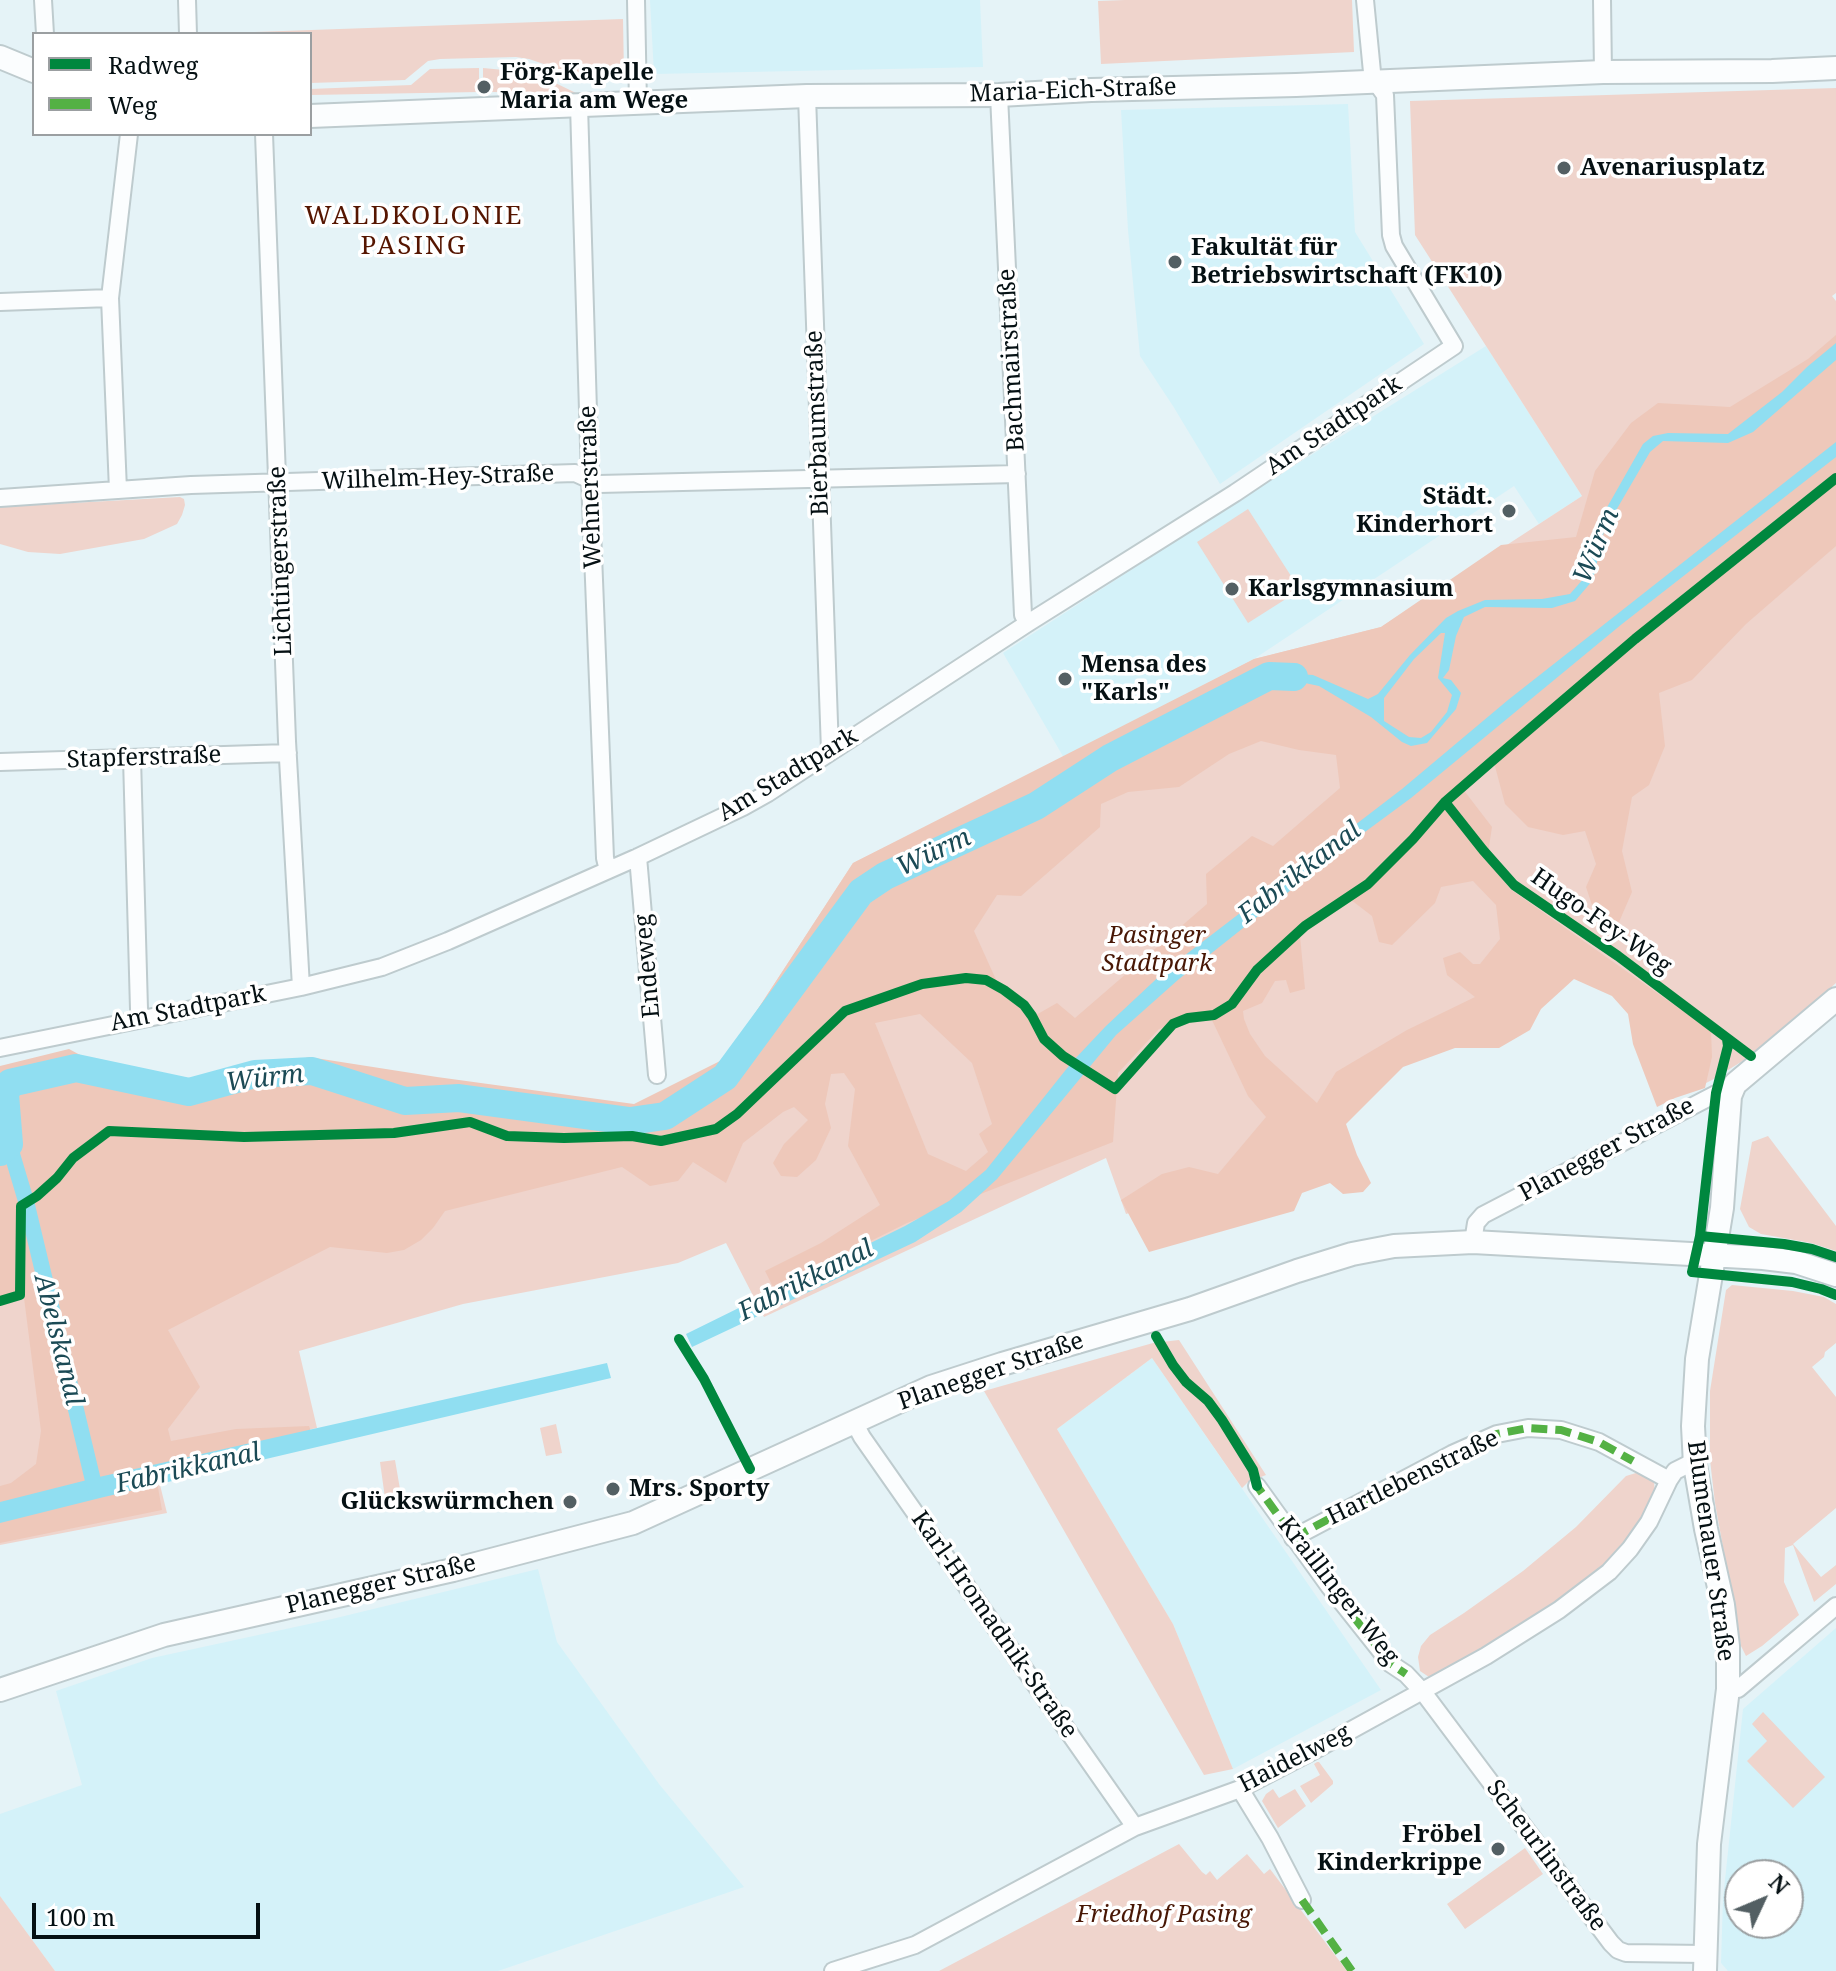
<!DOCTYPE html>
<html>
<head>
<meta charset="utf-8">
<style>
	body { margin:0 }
	#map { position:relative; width:1836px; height:1971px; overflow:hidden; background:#e5f3f7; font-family:"Noto Serif",serif }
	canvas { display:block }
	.legend { position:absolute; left:32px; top:32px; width:280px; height:104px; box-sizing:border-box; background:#fff; border:2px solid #9b9fa1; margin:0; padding:10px 14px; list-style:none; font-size:24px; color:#051013 }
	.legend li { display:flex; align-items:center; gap:16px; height:40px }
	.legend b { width:40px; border:2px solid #9b9fa1 }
	.north { position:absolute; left:1724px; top:1859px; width:80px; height:80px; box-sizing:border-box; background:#fff; border:2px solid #9b9fa1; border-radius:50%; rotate:46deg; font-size:22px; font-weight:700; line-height:32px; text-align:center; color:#051013 }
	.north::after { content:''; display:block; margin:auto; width:28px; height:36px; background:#535f63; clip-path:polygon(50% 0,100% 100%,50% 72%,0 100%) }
	.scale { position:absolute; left:32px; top:1903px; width:228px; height:36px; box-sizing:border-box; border:4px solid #051013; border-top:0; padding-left:10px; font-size:24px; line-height:28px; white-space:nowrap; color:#051013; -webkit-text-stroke:6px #fff; paint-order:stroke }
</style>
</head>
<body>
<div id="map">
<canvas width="1836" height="1971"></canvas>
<ul class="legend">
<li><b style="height:10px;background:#00873e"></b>Radweg</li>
<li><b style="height:10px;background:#54b144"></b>Weg</li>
</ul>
<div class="north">N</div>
<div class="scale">100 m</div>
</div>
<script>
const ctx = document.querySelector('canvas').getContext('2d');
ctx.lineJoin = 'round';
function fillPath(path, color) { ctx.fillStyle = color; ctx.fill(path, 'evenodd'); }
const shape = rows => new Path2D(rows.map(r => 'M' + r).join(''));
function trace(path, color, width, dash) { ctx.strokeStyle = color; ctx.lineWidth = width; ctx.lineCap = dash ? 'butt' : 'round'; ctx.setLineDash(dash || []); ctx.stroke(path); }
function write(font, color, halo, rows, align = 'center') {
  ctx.font = font + ' "Noto Serif",serif'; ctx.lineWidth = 7; ctx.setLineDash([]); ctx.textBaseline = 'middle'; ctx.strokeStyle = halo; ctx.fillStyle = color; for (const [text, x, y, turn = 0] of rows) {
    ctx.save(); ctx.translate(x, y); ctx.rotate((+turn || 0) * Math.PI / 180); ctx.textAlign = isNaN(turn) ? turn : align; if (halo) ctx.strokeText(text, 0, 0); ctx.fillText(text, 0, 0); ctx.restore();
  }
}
fillPath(shape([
	[650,0,980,0,983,67,654,74],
	[1348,104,1355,232,1424,344,1220,484,1173,406,1140,356,1128,230,1121,110],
	[1486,346,1582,496,1539,524,1514,486,1254,659,1064,758,1003,653,1231,505],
	[1152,1358,1381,1690,1233,1769,1173,1624,1057,1429],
	[538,1569,557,1642,659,1784,744,1887,498,1971,55,1971,0,1896,0,1814,82,1785,56,1691,152,1658,332,1619],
	[1836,1628,1836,1971,1728,1971,1721,1963,1723,1899,1743,1709],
	[1740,1875,1788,1875,1788,1923,1740,1923]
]), '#d4f2f9');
fillPath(shape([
	[1125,0,1352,0,1354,52,1101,64,1098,1],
	[623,19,624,76,576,75,529,59,516,57,440,59,428,61,405,80,310,83,310,34,198,34],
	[479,68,479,92,310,95,310,89,411,85,430,69],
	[483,68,525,72,543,77,576,93,490,92,490,82,483,82],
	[1836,88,1836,293,1832,296,1836,301,1836,983,1757,1052,1712,1080,1686,1093,1605,960,1325,1091,1335,1149,1126,1214,1106,1158,764,1317,726,1243,678,1263,463,1304,299,1351,317,1428,154,1461,167,1513,0,1545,0,1067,158,1098,437,1078,642,1106,726,1058,853,863,1064,758,1254,659,1381,627,1582,496,1415,235,1410,101],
	[180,497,184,499,185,505,182,515,177,524,144,539,60,554,28,552,0,544,0,507],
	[1248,509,1300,590,1248,623,1197,542],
	[1768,1136,1836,1226,1836,1251,1811,1243,1761,1234,1749,1227,1740,1209,1752,1142],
	[1732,1285,1793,1291,1824,1297,1836,1304,1836,1343,1825,1352,1824,1357,1812,1367,1836,1397,1836,1508,1793,1544,1821,1577,1836,1565,1836,1584,1814,1602,1793,1545,1785,1548,1784,1582,1799,1615,1762,1646,1746,1656,1741,1646,1715,1503,1710,1460,1710,1391,1726,1290],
	[1179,1340,1266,1475,1248,1482,1242,1488,1152,1358,1057,1429,1173,1624,1233,1769,1204,1775,984,1391,1153,1343],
	[556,1424,562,1453,546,1456,540,1428],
	[395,1460,401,1495,385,1498,380,1462],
	[1636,1473,1646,1474,1654,1482,1655,1492,1643,1517,1622,1545,1603,1565,1535,1617,1482,1650,1438,1675,1429,1677,1420,1671,1418,1657,1421,1646,1430,1635,1464,1613,1523,1571,1576,1527,1626,1476],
	[1763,1712,1825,1777,1793,1808,1747,1761,1767,1741,1752,1724],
	[1317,1762,1319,1762,1333,1781,1333,1784,1311,1803,1300,1786,1320,1775,1314,1764],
	[1273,1789,1279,1798,1295,1789,1306,1806,1278,1828,1262,1801,1266,1794],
	[1179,1844,1202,1872,1206,1875,1210,1871,1217,1880,1247,1854,1264,1874,1270,1869,1347,1971,939,1971],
	[1525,1848,1543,1874,1465,1929,1447,1904],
	[0,1896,55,1971,0,1971]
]), '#efd4cc');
fillPath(shape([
	[1836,335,1836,546,1746,624,1692,680,1659,693,1665,746,1649,785,1632,797,1622,851,1632,892,1619,922,1595,914,1586,887,1596,864,1585,831,1563,835,1528,827,1505,804,1492,755,1459,784,1492,827,1487,860,1510,889,1711,1031,1712,1057,1705,1088,1675,1098,1657,1107,1633,1044,1628,1014,1612,996,1574,979,1541,1009,1530,1030,1499,1048,1455,1048,1403,1067,1346,1124,1357,1155,1371,1183,1363,1192,1343,1194,1330,1183,1302,1193,1294,1211,1149,1252,1121,1200,1162,1174,1189,1167,1218,1174,1266,1117,1248,1096,1211,1018,1201,1021,1175,1024,1159,1029,1118,1073,1113,1142,907,1223,774,1289,765,1271,821,1243,880,1205,848,1146,855,1089,844,1073,831,1074,825,1104,831,1128,816,1160,797,1177,781,1176,773,1163,784,1144,808,1120,794,1107,783,1112,743,1143,726,1183,693,1162,678,1181,650,1186,622,1167,445,1211,433,1228,421,1240,404,1250,387,1253,330,1247,168,1330,200,1387,168,1429,171,1441,236,1429,309,1426,316,1445,157,1482,162,1510,0,1543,0,1486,11,1483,36,1464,41,1431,23,1290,0,1297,0,1066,69,1049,158,1097,309,1057,437,1077,634,1104,726,1058,853,863,1254,659,1381,627,1501,545,1576,537,1595,471,1631,423,1658,403,1730,407,1808,359],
	[1261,741,1299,750,1336,755,1340,788,1273,846,1252,836,1206,874,1207,904,1075,1018,1057,1003,1029,1019,1021,1009,1002,993,974,931,997,895,1021,896,1100,827,1101,804,1128,792,1179,787,1229,754],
	[1473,881,1496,905,1500,939,1480,964,1473,964,1460,952,1443,958,1447,975,1475,997,1407,1030,1336,1072,1317,1103,1265,1056,1250,1034,1244,1019,1243,1011,1262,1003,1275,981,1286,980,1290,993,1305,989,1299,925,1346,896,1372,916,1379,942,1392,945,1435,903,1441,887],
	[920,1014,972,1063,992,1124,979,1134,988,1152,966,1171,928,1154,875,1023]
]), '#eec8ba');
fillPath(shape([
	[1836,343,1836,360,1753,432,1728,443,1663,441,1650,452,1604,531,1593,580,1575,601,1552,608,1485,607,1464,617,1456,636,1449,670,1443,678,1451,680,1461,693,1456,709,1427,743,1411,746,1402,742,1371,717,1319,686,1286,679,1262,685,1257,678,1271,672,1313,675,1368,699,1378,694,1410,655,1446,618,1458,611,1485,600,1542,599,1570,594,1585,577,1597,525,1643,444,1653,436,1668,433,1728,434,1782,392,1807,367],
	[1441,633,1445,633,1438,678,1452,695,1447,712,1431,732,1421,738,1409,737,1384,721,1384,698,1414,659],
	[1836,442,1836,457,1622,624,1411,798,1350,843,1179,979,1116,1035,997,1179,961,1212,915,1242,692,1347,686,1334,905,1226,949,1201,986,1170,1072,1062,1106,1026,1167,969,1402,789,1508,700],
	[607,1363,611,1378,104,1497,0,1523,0,1502,99,1477]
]), '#90def1');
trace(shape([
	[9,1144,26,1201,95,1489]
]), '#90def1', 16);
trace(shape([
	[0,1152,9,1144,5,1094,10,1083,76,1068,189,1092,255,1074,312,1071,405,1101,459,1098,630,1121,665,1116,725,1077,861,892,885,876,1036,806,1110,758,1269,676,1294,677]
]), '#90def1', 28);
const street = shape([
	[43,0,45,34],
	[187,0,188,34],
	[636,0,638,104],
	[1602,0,1603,72],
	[999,95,1023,615,1028,623],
	[807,96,830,751],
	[579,105,590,479,605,858,608,870],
	[264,134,287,741,301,987],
	[0,302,110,298],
	[118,490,110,298,129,134],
	[0,498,191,485,575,473,599,484,1017,474],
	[132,758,139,1009,141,1018],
	[0,762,288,753],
	[638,857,657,1075],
	[0,1048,301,987,382,967,448,941,638,857,743,807,768,793,1028,623,1235,493,1454,346,1394,246,1391,235,1385,95,1375,81,1372,72,1365,0],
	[1473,1242,1476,1223,1483,1215,1735,1084],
	[854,1422,862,1437,1135,1827],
	[1257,1486,1329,1586,1391,1664,1406,1674,1423,1692,1611,1943,1618,1950,1626,1953,1705,1954],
	[1293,1538,1452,1454,1497,1434,1528,1428,1561,1430,1599,1442,1669,1480],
	[1728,1689,1738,1689,1836,1606],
	[1240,1789,1270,1838,1302,1900],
	[833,1971,915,1945,1135,1827,1240,1789,1315,1750,1486,1656,1559,1610,1609,1572,1630,1549,1649,1522,1669,1480,1675,1471,1695,1461]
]);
const secondary = shape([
	[0,57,34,71],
	[310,116,807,96,999,95,1091,90,1296,85,1603,72,1772,71,1836,68],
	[0,1690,164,1635,453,1570,633,1523,931,1387,1002,1364,1190,1309,1297,1271,1352,1254,1394,1246,1473,1242,1763,1258,1796,1262,1836,1275],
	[1705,1971,1709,1844,1728,1689,1728,1646,1723,1605,1706,1529,1695,1465,1693,1426,1697,1359,1722,1208,1730,1096,1735,1084,1836,999]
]);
trace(street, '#becbce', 20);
trace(secondary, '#becbce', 26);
trace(street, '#fbfdfe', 16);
trace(secondary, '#fbfdfe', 22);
trace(shape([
	[1255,1479,1257,1486,1329,1586,1391,1664,1406,1674],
	[1293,1538,1452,1454,1497,1434,1528,1428,1561,1430,1599,1442,1633,1461],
	[1302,1900,1352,1971]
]), '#54b144', 8, [16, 8]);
trace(shape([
	[1445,802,1483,850,1514,885,1618,956,1751,1056],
	[1727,1039,1728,1046,1716,1093,1700,1236,1692,1272,1792,1282,1821,1289,1836,1295],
	[1700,1236,1784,1244,1812,1249,1836,1257],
	[0,1301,20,1295,21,1206,37,1196,57,1178,73,1158,109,1131,244,1137,394,1133,470,1122,507,1136,564,1138,632,1136,661,1141,716,1129,737,1114,845,1011,922,984,966,978,986,980,1004,990,1024,1005,1032,1016,1044,1039,1063,1056,1115,1089,1173,1024,1188,1018,1214,1015,1232,1004,1257,970,1305,926,1368,884,1413,839,1445,802,1491,762,1635,639,1836,478],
	[1156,1336,1173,1365,1186,1382,1208,1401,1222,1420,1253,1470,1257,1486],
	[679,1339,704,1379,750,1469]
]), '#00873e', 10);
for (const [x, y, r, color] of [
	[484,87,8,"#535f63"],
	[1564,168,8,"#535f63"],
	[1175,262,8,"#535f63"],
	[1509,511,8,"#535f63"],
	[1232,589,8,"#535f63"],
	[1065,679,8,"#535f63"],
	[613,1489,8,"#535f63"],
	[570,1502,8,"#535f63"],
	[1498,1849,8,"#535f63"]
]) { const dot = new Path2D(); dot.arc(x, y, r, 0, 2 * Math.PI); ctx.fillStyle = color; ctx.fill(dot); trace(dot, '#fff', 3); }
write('bold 24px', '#051013', '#fff', [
	["Förg-Kapelle",500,73],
	["Maria am Wege",500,101],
	["Avenariusplatz",1580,168],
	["Fakultät für",1191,248],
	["Betriebswirtschaft (FK10)",1191,276],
	["Städt.",1493,497,"right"],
	["Kinderhort",1493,525,"right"],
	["Karlsgymnasium",1248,589],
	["Mensa des",1081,665],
	["\"Karls\"",1081,693],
	["Mrs. Sporty",629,1489],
	["Glückswürmchen",554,1502,"right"],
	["Fröbel",1482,1835,"right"],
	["Kinderkrippe",1482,1863,"right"]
], 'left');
write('24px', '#051013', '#fff', [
	["Maria-Eich-Straße",1073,91,-2],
	["Bachmairstraße",1012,360,-93],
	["Bierbaumstraße",818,423,-92],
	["Am Stadtpark",1334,426,-34],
	["Wilhelm-Hey-Straße",438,478,-2],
	["Wehnerstraße",591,487,-92],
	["Lichtingerstraße",281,561,-92],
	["Stapferstraße",144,758,-2],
	["Am Stadtpark",788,775,-31],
	["Hugo-Fey-Weg",1601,922,35],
	["Endeweg",648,966,-95],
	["Am Stadtpark",188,1009,-11],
	["Planegger Straße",1607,1150,-28],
	["Planegger Straße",991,1372,-19],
	["Hartlebenstraße",1413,1478,-26],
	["Blumenauer Straße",1710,1551,82],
	["Planegger Straße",381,1585,-13],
	["Kraillinger Weg",1338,1591,52],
	["Karl-Hromadnik-Straße",994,1625,55],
	["Haidelweg",1295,1759,-27],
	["Scheurlinstraße",1546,1856,53]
]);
write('italic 24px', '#481705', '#fff', [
	["Pasinger",1157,936],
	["Stadtpark",1157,964],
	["Friedhof Pasing",1164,1915]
]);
ctx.letterSpacing = '2px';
write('26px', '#551500', '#fff', [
	["WALDKOLONIE",414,217],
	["PASING",414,247]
]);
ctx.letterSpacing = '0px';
write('italic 26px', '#1b4a55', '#fff', [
	["Würm",1597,546,-67],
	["Würm",934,853,-25],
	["Fabrikkanal",1300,873,-38],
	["Würm",265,1079,-7],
	["Fabrikkanal",806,1281,-27],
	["Abelskanal",58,1340,76],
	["Fabrikkanal",188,1469,-13]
]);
</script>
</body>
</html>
